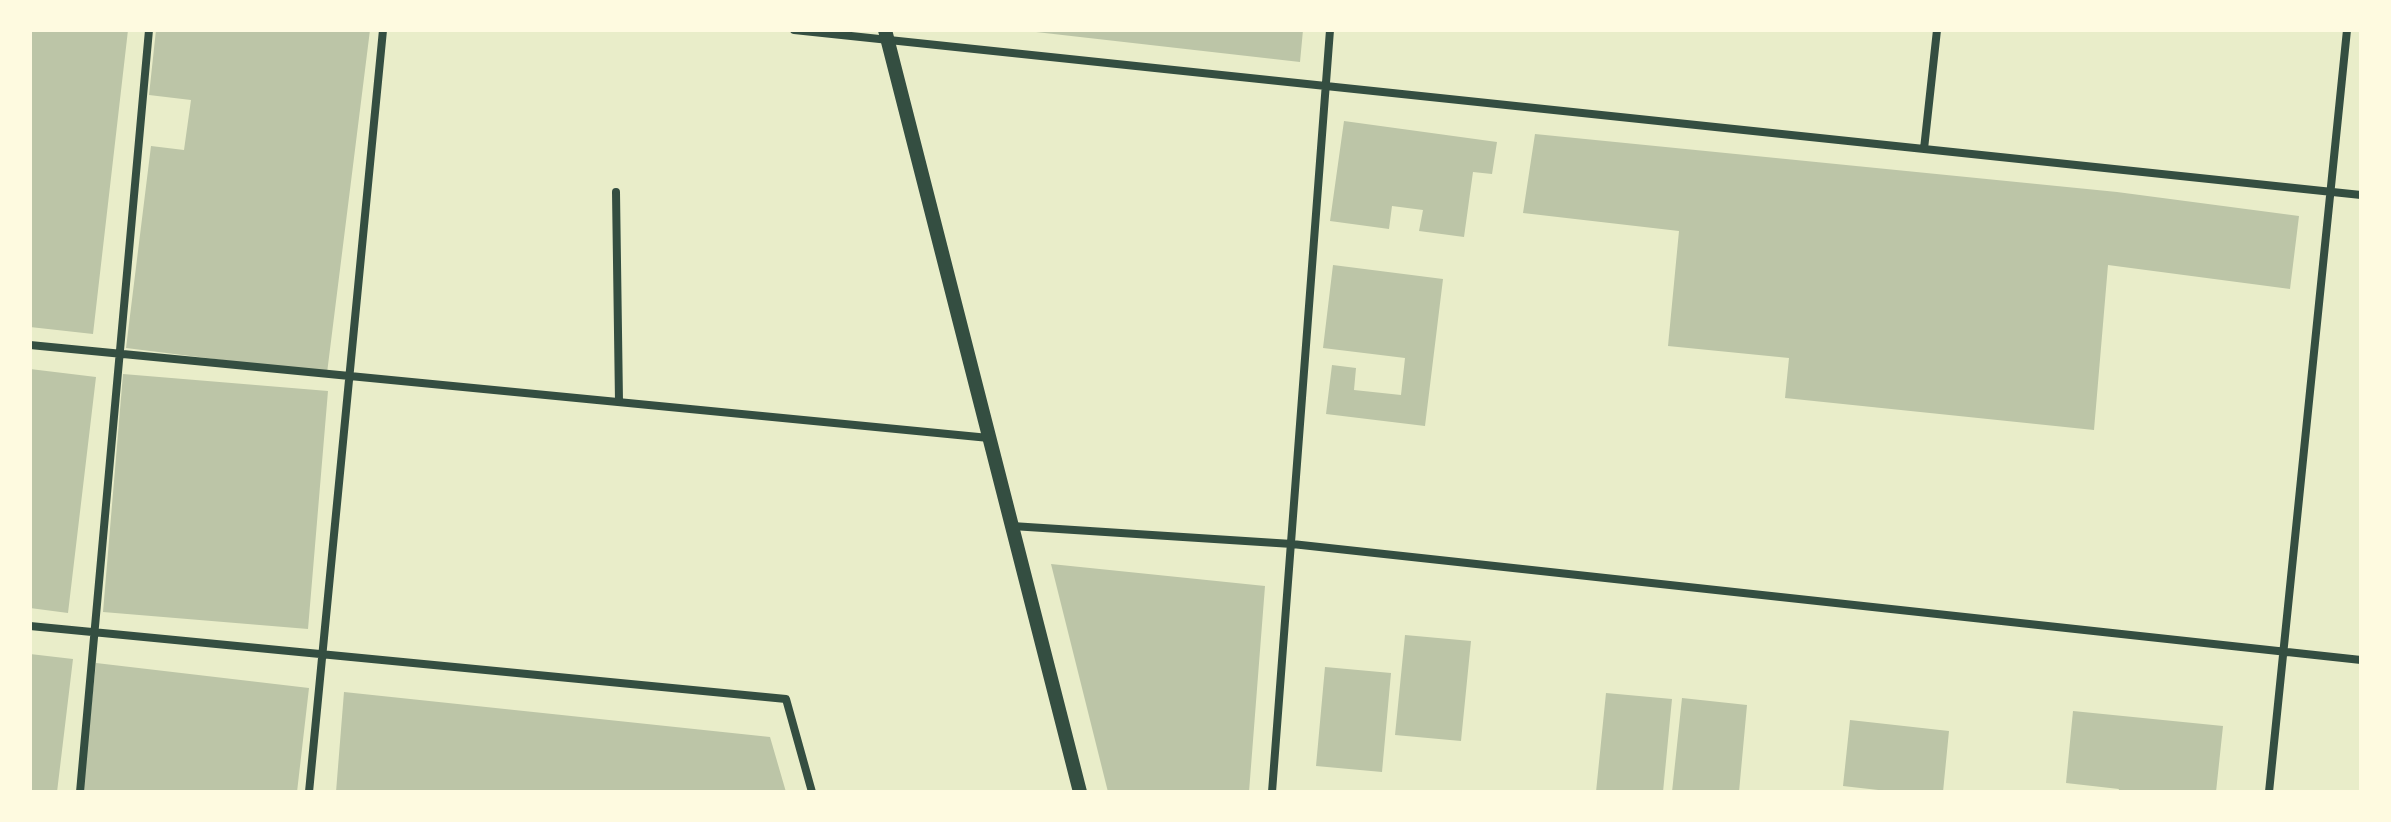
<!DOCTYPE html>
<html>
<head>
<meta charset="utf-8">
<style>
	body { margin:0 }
	#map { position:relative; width:2391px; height:822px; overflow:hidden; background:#e9edc9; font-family:Barlow,sans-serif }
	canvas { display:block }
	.frame { position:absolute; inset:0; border:32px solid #fefae0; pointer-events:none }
</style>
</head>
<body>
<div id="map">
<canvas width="2391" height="822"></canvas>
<div class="frame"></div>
</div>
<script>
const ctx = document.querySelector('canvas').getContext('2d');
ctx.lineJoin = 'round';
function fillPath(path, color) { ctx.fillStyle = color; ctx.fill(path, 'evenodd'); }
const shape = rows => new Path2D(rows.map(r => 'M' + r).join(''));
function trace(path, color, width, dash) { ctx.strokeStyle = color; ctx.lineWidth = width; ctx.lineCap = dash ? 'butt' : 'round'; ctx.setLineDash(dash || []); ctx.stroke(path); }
fillPath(shape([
	[30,30,128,30,93,334,30,327],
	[156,30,370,30,327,373,126,348,151,146,184,150,191,100,149,95],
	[1037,30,1303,30,1300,62,1036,32],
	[1344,121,1497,142,1492,174,1473,172,1464,237,1419,231,1423,210,1392,206,1389,229,1330,221],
	[1535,134,2117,192,2299,216,2290,289,2108,265,2094,430,1785,398,1789,358,1668,346,1679,231,1523,213],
	[1333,265,1443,279,1425,426,1326,414,1332,365,1356,368,1354,390,1401,395,1405,358,1323,348],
	[30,369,96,377,68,613,30,608],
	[123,374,328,391,308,629,103,612],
	[1051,564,1265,586,1249,792,1108,792],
	[1405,635,1471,641,1461,741,1395,735],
	[30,654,73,659,57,792,30,792],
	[96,663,309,688,297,792,82,792],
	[1325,667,1391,673,1382,772,1316,766],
	[344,692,770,737,786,792,336,792],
	[1606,693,1672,699,1663,792,1596,792],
	[1682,698,1747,705,1739,792,1672,792],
	[2073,711,2223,726,2216,792,2118,792,2119,789,2066,783],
	[1850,720,1949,731,1943,792,1896,792,1843,786]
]), '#bcc5a7');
trace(shape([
	[794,30,2361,195],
	[1924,149,1937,30],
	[616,192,619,402],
	[30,345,989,438],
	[1012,526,1292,544,2361,660],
	[30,626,786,699,812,792],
	[80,792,149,30],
	[309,792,383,30],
	[1272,792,1330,30],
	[2269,792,2347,30]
]), '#344e41', 8);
trace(shape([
	[885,30,1080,792]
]), '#344e41', 14);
</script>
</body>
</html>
